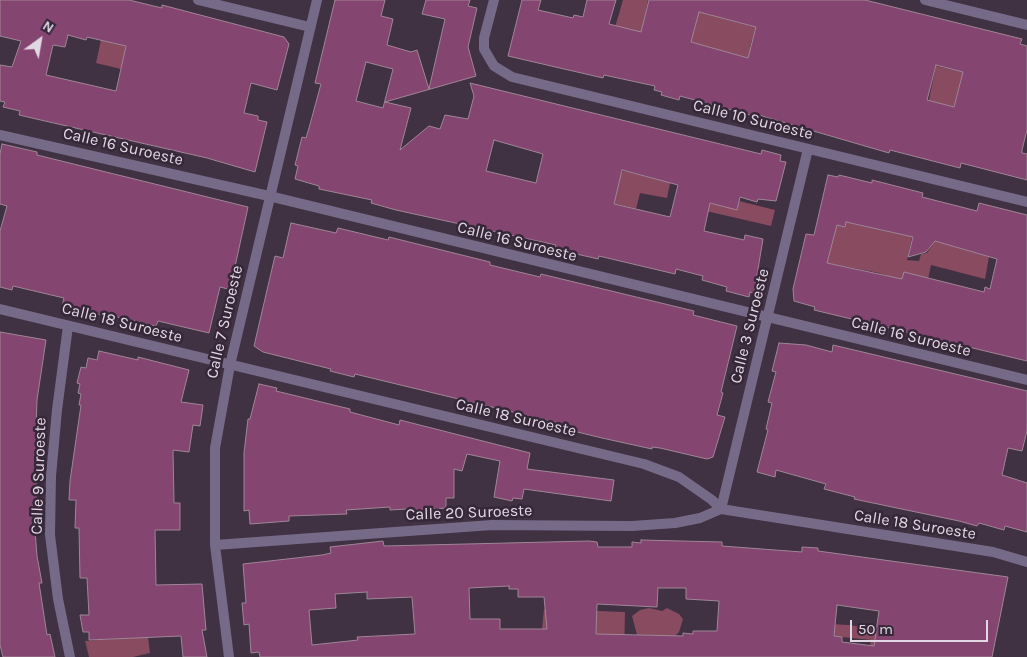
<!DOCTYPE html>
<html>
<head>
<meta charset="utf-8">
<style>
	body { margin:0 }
	#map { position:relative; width:1027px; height:657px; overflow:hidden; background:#403143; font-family:Karla,sans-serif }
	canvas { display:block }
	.north { position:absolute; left:15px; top:15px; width:50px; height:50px; -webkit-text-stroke:4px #362739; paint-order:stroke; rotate:32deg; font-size:14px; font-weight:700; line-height:20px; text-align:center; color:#e2d8e4 }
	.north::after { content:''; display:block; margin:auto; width:18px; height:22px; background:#e2d8e4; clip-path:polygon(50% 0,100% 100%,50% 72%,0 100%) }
	.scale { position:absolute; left:850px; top:620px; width:138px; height:22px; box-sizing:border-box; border:2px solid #e2d8e4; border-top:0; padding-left:6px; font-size:15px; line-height:18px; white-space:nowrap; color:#e2d8e4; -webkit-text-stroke:4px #362739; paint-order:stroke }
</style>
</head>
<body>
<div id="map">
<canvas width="1027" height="657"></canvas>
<div class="north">N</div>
<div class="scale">50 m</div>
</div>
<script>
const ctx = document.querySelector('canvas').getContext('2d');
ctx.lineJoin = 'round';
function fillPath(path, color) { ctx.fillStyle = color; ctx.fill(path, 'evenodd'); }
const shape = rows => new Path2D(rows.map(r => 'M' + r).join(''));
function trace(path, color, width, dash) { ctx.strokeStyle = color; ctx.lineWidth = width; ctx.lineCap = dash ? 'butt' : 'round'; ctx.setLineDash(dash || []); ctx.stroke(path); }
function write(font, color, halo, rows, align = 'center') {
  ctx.font = font + ' Karla,sans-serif'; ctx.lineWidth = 5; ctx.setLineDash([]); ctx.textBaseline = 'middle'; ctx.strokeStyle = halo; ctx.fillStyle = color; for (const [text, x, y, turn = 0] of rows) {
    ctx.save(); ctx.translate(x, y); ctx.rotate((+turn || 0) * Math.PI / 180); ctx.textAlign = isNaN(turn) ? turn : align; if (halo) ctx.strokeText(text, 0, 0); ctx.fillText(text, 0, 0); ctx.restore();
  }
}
fillPath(shape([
	[623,0,648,0,644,21,700,8,724,19,756,27,750,47,763,51,760,61,613,34],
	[101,40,126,46,123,60,148,66,146,75,96,63],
	[936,66,963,72,954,107,928,104],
	[624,171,670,183,667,198,640,193,636,209,612,203,621,173],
	[694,194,737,210,739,201,775,210,771,226,693,208],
	[846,222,912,237,907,260,919,261,921,254,927,253,935,241,989,257,985,279,931,265,926,289,879,273,827,263,836,224,845,227],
	[649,608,662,611,667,608,679,614,683,619,679,632,675,636,637,635,632,616,640,610],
	[544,609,625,612,624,657,603,647,542,629],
	[791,622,849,625,915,634,869,652,871,640,832,636],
	[148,637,150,653,133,657,89,657,85,641]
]), '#884b60');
const building = shape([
	[0,0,129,0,162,8,162,5,284,37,289,44,277,90,251,83,244,113,258,116,258,120,267,122,255,172,207,158,45,121,19,115,20,111,3,107,5,102,0,101,0,65,12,67,21,41,0,36,0,0],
	[68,35,86,40,87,37,126,46,116,91,46,75,53,45,65,47,68,35],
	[335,0,385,0,381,16,393,19,387,45,411,52,417,50,429,89,445,19,422,14,426,0,470,0,468,6,477,8,468,47,476,76,385,102,411,108,400,150,429,126,440,129,445,115,468,119,474,96,470,83,761,154,762,150,781,155,780,161,786,162,776,201,758,199,757,202,740,197,737,210,710,203,704,231,744,240,745,235,763,239,754,293,750,292,749,297,726,291,727,287,702,280,703,276,676,269,675,274,599,256,598,259,555,249,556,245,396,210,371,203,372,200,319,189,319,186,295,179,298,166,295,165,302,137,306,138,309,128,321,84,315,83,335,0],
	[366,62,393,69,383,108,356,101,366,62],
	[494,140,543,154,536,183,486,171,494,140],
	[622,170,678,185,670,217,614,204,622,170],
	[522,0,541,0,538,10,573,18,574,15,583,17,587,0,616,0,609,24,641,32,649,0,865,0,1022,39,1020,44,1027,46,1027,130,1022,150,1022,153,1027,154,1027,180,961,163,960,168,890,150,889,153,755,114,754,116,680,96,679,100,661,95,662,92,654,90,655,86,604,75,603,78,508,56,522,0],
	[699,12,756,27,748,58,691,42,699,12],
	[936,65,963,72,954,107,927,100,936,65],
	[2,144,37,152,37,155,248,207,231,285,228,289,220,287,209,333,158,321,156,326,113,316,113,318,62,306,64,298,13,286,12,290,0,287,0,231,7,206,0,204,0,154,2,144],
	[828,175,838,177,839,175,872,183,872,180,923,193,922,197,977,211,979,203,1027,215,1027,361,814,310,815,307,794,301,793,289,806,234,814,235,828,175],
	[846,222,913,237,908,257,926,252,935,241,997,259,990,289,985,287,984,292,904,272,902,279,827,263,837,225,845,227,846,222],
	[291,223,336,233,338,228,388,240,389,237,490,262,490,265,540,277,541,274,694,311,693,315,737,326,721,392,723,393,717,415,725,417,713,457,707,459,660,448,652,447,652,449,602,438,557,427,558,423,355,374,354,377,330,371,331,369,263,352,254,346,275,256,283,258,291,223],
	[0,332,46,340,37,400,36,428,39,428,38,453,36,453,36,505,33,505,37,556,42,583,39,583,47,635,50,634,55,657,3,657,0,645,0,332],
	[779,343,806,345,832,352,833,345,1027,391,1027,431,1022,451,1008,448,1002,475,1027,483,1027,532,1005,526,1004,530,979,523,977,526,959,521,854,499,855,497,824,489,826,484,776,470,775,477,757,472,768,430,766,429,772,403,768,402,776,372,772,371,779,343],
	[99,351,138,360,138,357,189,370,181,402,203,405,200,426,193,425,189,452,173,450,174,503,180,503,180,530,155,530,156,585,202,584,206,630,202,630,207,657,183,657,181,636,89,640,89,632,83,632,80,615,89,615,87,578,80,578,79,528,75,528,76,500,69,500,70,481,81,405,79,405,81,394,78,393,80,384,77,383,81,367,86,368,88,358,97,360,99,351],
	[259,384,277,388,276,391,350,409,350,412,399,425,400,420,530,453,527,469,614,480,611,501,524,489,522,499,513,498,512,501,494,497,500,461,467,454,462,471,454,469,454,498,446,498,446,508,408,511,407,509,390,510,390,507,346,510,347,514,289,516,289,521,250,524,249,510,244,511,244,453,248,419,250,419,259,384],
	[641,540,722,542,722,546,802,552,802,547,818,548,818,551,1008,577,992,657,260,657,259,652,251,653,249,624,244,625,242,603,246,603,243,564,322,555,331,553,330,547,383,541,384,546,589,541,597,542,598,547,632,547,632,542,641,543,641,540],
	[509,586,509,589,518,589,518,597,544,597,547,629,500,629,500,619,470,619,469,588,509,586],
	[658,588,686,588,686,599,719,601,717,631,693,631,693,634,683,633,683,636,596,634,597,604,657,607,658,588],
	[367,592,367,599,412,597,415,634,357,637,358,640,312,645,309,610,336,608,335,594,367,592],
	[837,605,879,611,874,646,842,642,842,637,834,636,837,605]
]);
fillPath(building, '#854571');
trace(building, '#9f8696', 1);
trace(shape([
	[198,0,310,27],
	[494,0,484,38,484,49,494,66,512,77,1027,202],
	[925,0,1027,25],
	[0,135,269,196,1027,380],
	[0,309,644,464,679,477,712,500,721,509,993,552,1027,562],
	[68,326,57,410,51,476,50,535,58,599,70,657],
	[215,545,492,525,632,526,675,523,700,518,721,509,808,149],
	[229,657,215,545,215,448,230,365,317,0]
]), '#756a88', 10);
write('16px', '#e2d8e4', '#362739', [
	["Calle 10 Suroeste",753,120,14],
	["Calle 16 Suroeste",123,147,13],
	["Calle 16 Suroeste",517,242,14],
	["Calle 7 Suroeste",225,322,-77],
	["Calle 18 Suroeste",122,323,14],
	["Calle 3 Suroeste",750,326,-76],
	["Calle 16 Suroeste",911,337,14],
	["Calle 18 Suroeste",516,418,13],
	["Calle 9 Suroeste",39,476,-88],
	["Calle 20 Suroeste",469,513,-2],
	["Calle 18 Suroeste",915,525,9]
]);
</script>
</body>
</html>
